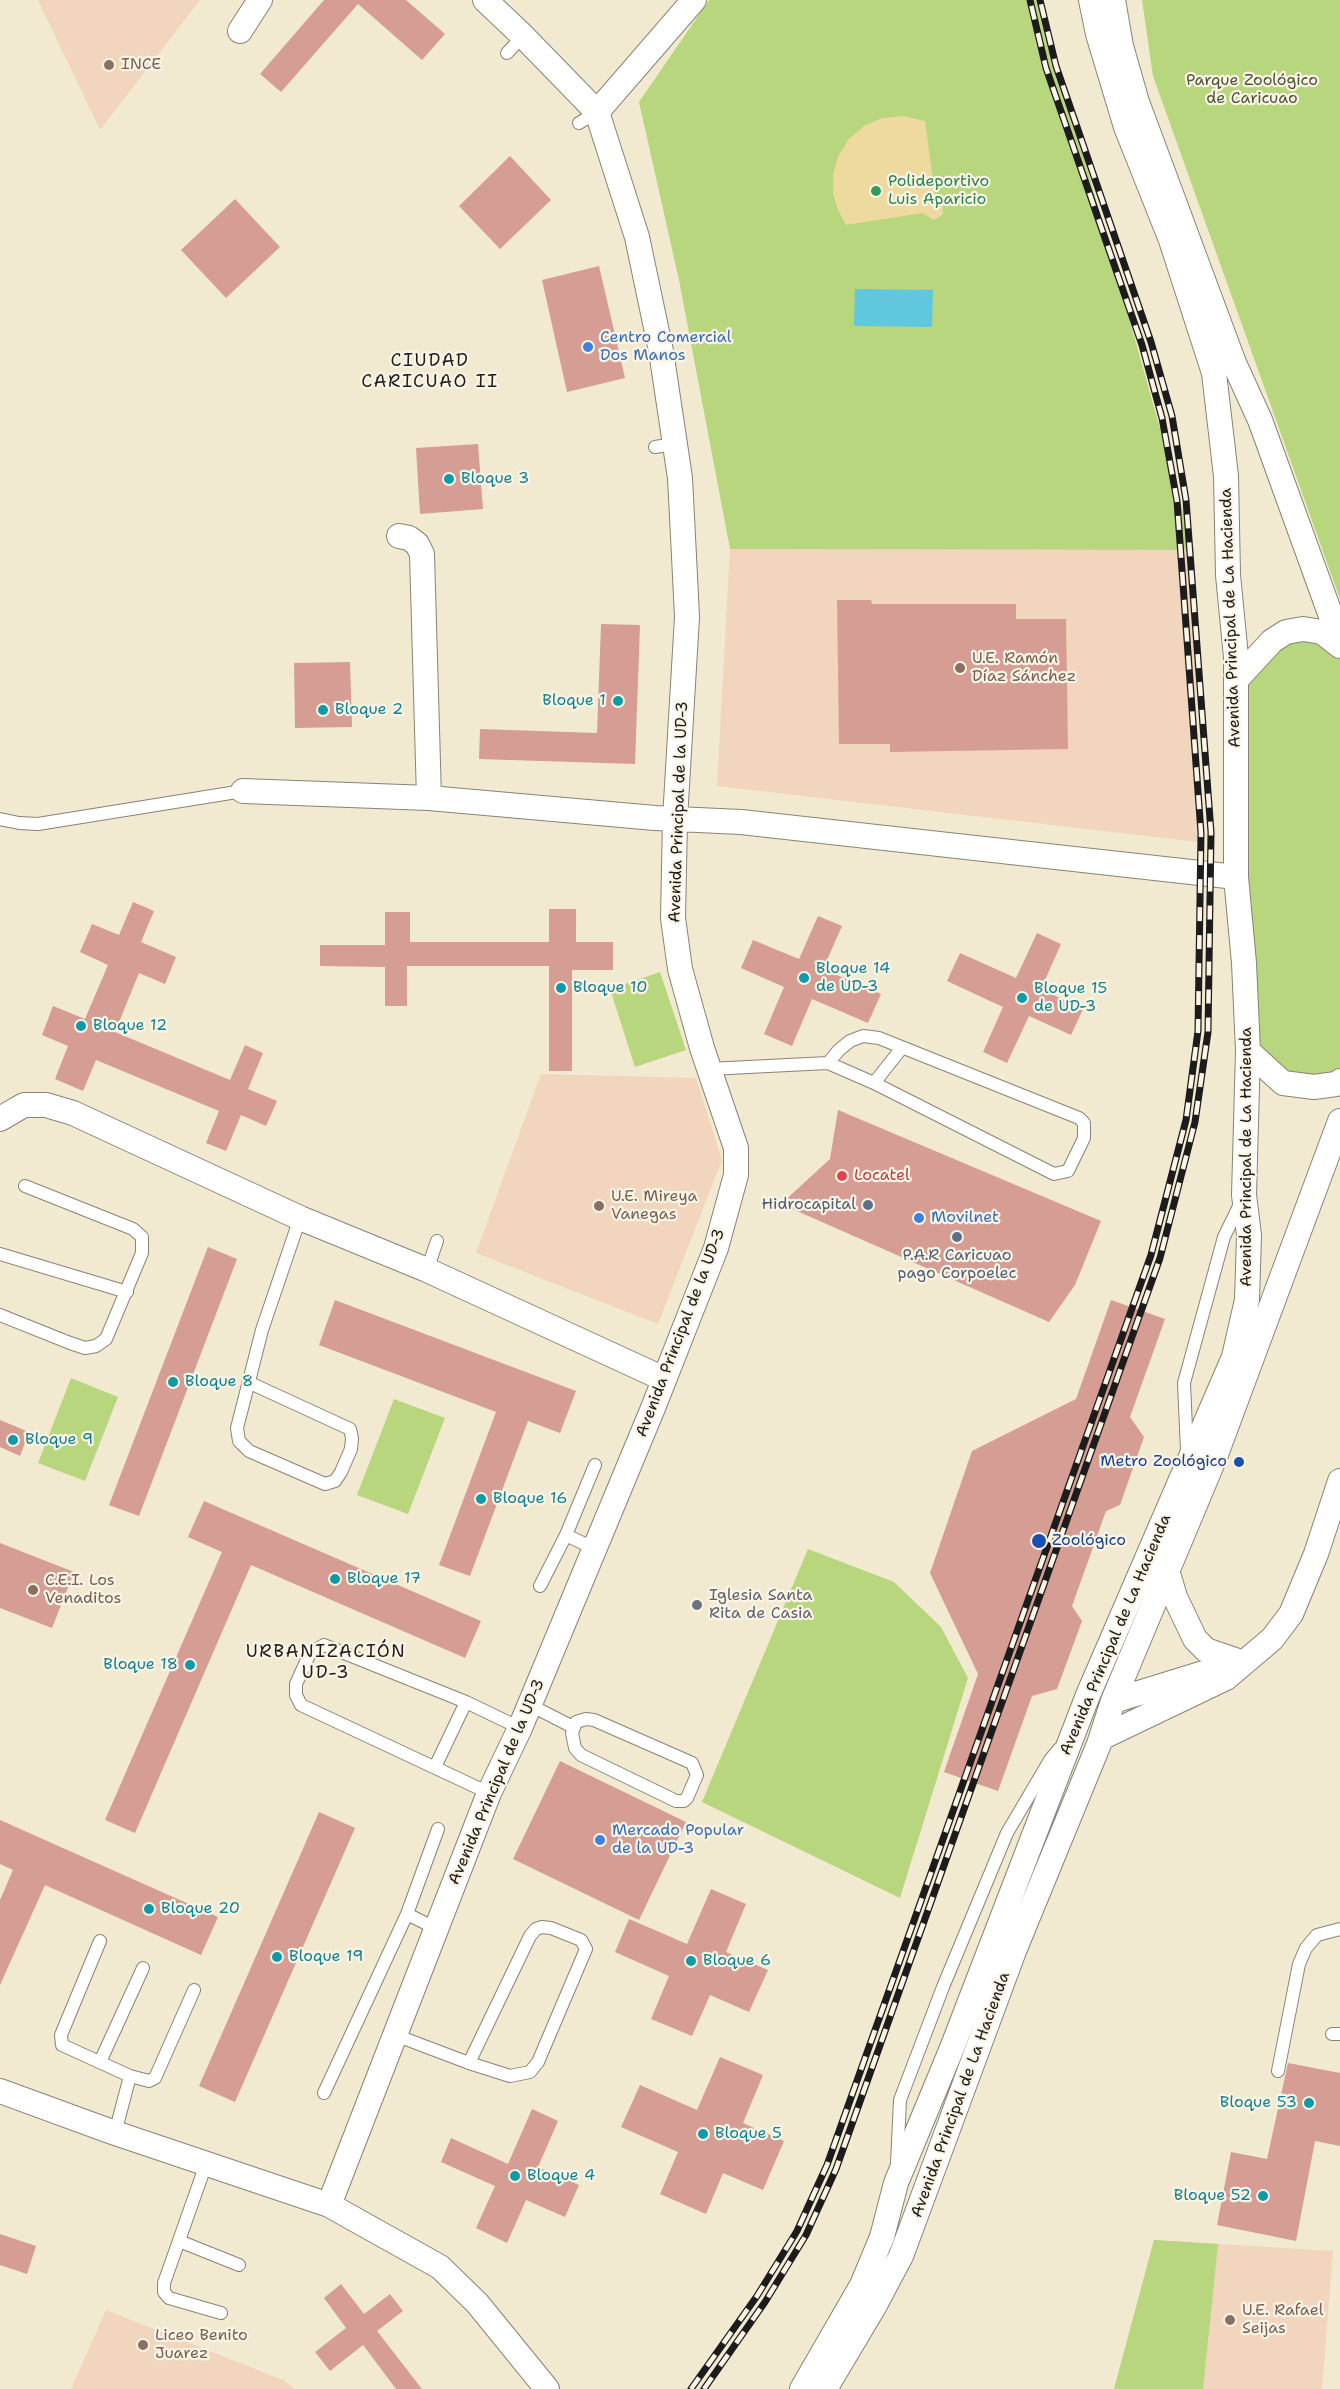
<!DOCTYPE html>
<html>
<head>
<meta charset="utf-8">
<style>
	body { margin:0 }
	canvas { display:block; background:#f2ead0 }
</style>
</head>
<body>
<canvas width="1340" height="2389"></canvas>
<script>
const ctx = document.querySelector('canvas').getContext('2d');
ctx.lineJoin = 'round';
function fillPath(path, color) { ctx.fillStyle = color; ctx.fill(path, 'evenodd'); }
const shape = rows => new Path2D(rows.map(r => 'M' + r).join(''));
function trace(path, color, width, dash) { ctx.strokeStyle = color; ctx.lineWidth = width; ctx.lineCap = dash ? 'butt' : 'round'; ctx.setLineDash(dash || []); ctx.stroke(path); }
function write(font, color, halo, rows, align = 'center') {
  ctx.font = font + ' "Shantell Sans",sans-serif'; ctx.lineWidth = 4.5; ctx.setLineDash([]); ctx.textBaseline = 'middle'; ctx.strokeStyle = halo; ctx.fillStyle = color; for (const [text, x, y, turn = 0] of rows) {
    ctx.save(); ctx.translate(x, y); ctx.rotate((+turn || 0) * Math.PI / 180); ctx.textAlign = isNaN(turn) ? turn : align; if (halo) ctx.strokeText(text, 0, 0); ctx.fillText(text, 0, 0); ctx.restore();
  }
}
fillPath(shape([
	[38,0,200,0,100,130],
	[730,549,1194,550,1198,842,717,786],
	[541,1074,696,1078,722,1160,658,1324,476,1253],
	[1154,2240,1333,2251,1322,2389,1114,2389],
	[106,2310,283,2380,295,2389,71,2389]
]), '#f1d5bd');
fillPath(shape([
	[709,0,1040,0,1194,550,730,549,679,280,639,102],
	[1142,0,1340,0,1340,599,1153,76],
	[1286,632,1340,646,1340,1081,1314,1087,1248,1051,1236,680],
	[660,972,686,1050,635,1067,610,989],
	[71,1378,118,1397,85,1481,38,1463],
	[394,1399,445,1418,408,1514,357,1495],
	[808,1549,894,1582,941,1627,968,1678,900,1898,702,1802],
	[1154,2240,1218,2244,1203,2389,1114,2389]
]), '#b7d67d');
fillPath(shape([
	[904,116,925,121,935,197,943,204,943,214,934,220,922,213,846,225,838,210,833,194,833,175,838,156,849,139,864,126,882,118]
]), '#eeda9e');
fillPath(shape([
	[855,289,933,290,932,327,854,326]
]), '#61c7de');
fillPath(shape([
	[324,0,406,0,445,34,422,60,358,4,281,92,260,74],
	[510,156,551,200,500,249,459,206],
	[235,199,280,247,226,298,181,250],
	[599,266,625,378,567,392,542,280],
	[478,444,483,509,420,514,416,448],
	[837,600,871,600,872,604,1016,604,1016,619,1066,619,1068,749,890,752,890,744,839,744],
	[601,624,640,625,635,764,479,759,480,729,597,733],
	[350,662,352,727,295,728,294,663],
	[133,902,154,911,141,942,176,957,165,984,139,973,115,1032,230,1080,245,1045,263,1053,248,1089,277,1101,266,1126,241,1115,226,1151,206,1143,219,1111,96,1060,83,1091,55,1079,68,1046,42,1035,53,1006,85,1019,108,965,80,952,92,924,119,935],
	[549,909,576,909,576,942,613,942,613,970,572,970,572,1071,549,1071,549,966,407,966,407,1006,385,1006,385,967,320,966,320,945,385,945,385,912,410,912,410,942,549,942],
	[818,916,842,926,823,969,881,994,868,1023,812,999,792,1046,764,1034,784,987,741,968,753,940,799,959],
	[1037,933,1061,944,1041,989,1083,1009,1071,1035,1029,1016,1007,1063,983,1052,1003,1007,947,981,960,953,1016,978],
	[838,1110,1101,1221,1075,1285,1049,1322,781,1204,830,1159],
	[208,1247,237,1259,139,1516,109,1505],
	[335,1300,576,1391,560,1433,528,1421,470,1576,439,1565,496,1412,319,1345],
	[1111,1300,1165,1319,1130,1417,1144,1437,1120,1505,1106,1511,1072,1606,1082,1621,1057,1689,1032,1696,998,1791,944,1772,978,1674,930,1573,972,1451,1076,1399],
	[0,1420,29,1432,20,1456,0,1447],
	[204,1501,481,1621,465,1658,251,1565,135,1833,105,1820,222,1552,188,1537],
	[0,1543,74,1572,52,1628,0,1608],
	[560,1761,686,1822,639,1920,513,1859],
	[319,1812,355,1828,235,2102,199,2086],
	[0,1820,218,1917,201,1955,45,1885,0,1985,0,1900,13,1870,0,1864],
	[711,1889,746,1904,726,1952,768,1970,749,2012,710,1995,692,2036,651,2019,669,1976,615,1952,629,1919,687,1944],
	[720,2057,763,2075,743,2123,784,2141,763,2190,723,2173,706,2214,660,2194,678,2152,621,2127,640,2085,697,2110],
	[1288,2063,1340,2073,1340,2146,1315,2141,1296,2241,1217,2225,1231,2152,1267,2159],
	[532,2109,558,2121,538,2167,579,2185,565,2217,526,2200,507,2243,476,2228,495,2186,441,2162,451,2138,508,2164],
	[0,2234,36,2246,27,2274,0,2265],
	[341,2284,364,2314,390,2294,403,2311,377,2331,422,2389,396,2389,363,2345,330,2371,315,2352,346,2328,324,2298]
]), '#d59d93');
const service = shape([
	[507,53,523,36],
	[579,123,597,112],
	[655,447,675,444],
	[0,819,19,823,38,824,243,791],
	[709,1069,828,1063,874,1083,1054,1174,1068,1171,1084,1138,1084,1123,1079,1118,879,1038,863,1036,850,1041,839,1050,828,1063],
	[874,1083,901,1049],
	[0,1254,127,1292],
	[427,1270,437,1241],
	[0,1315,70,1343,85,1348,96,1346,106,1339,142,1253,142,1237,133,1229,25,1186],
	[250,1383,350,1429,352,1438,351,1449,341,1472,335,1481,325,1484,249,1451,239,1441,237,1428,262,1330,300,1218],
	[1187,1451,1184,1383,1224,1237,1241,1202],
	[566,1535,595,1549],
	[540,1586,566,1535,595,1465],
	[530,1705,573,1727],
	[586,1719,594,1720,692,1763,697,1775,687,1798,684,1801,676,1801,581,1755,575,1748,572,1733,576,1722,586,1719],
	[435,1767,466,1702],
	[489,1793,301,1705,296,1695,296,1684,310,1653,324,1645,466,1702,520,1728],
	[407,1914,437,1929],
	[100,1941,61,2035,62,2045,130,2076,149,2081,155,2078,194,1990],
	[1332,2034,1340,2034],
	[395,2035,469,2063,510,2076,530,2072,538,2062,586,1949,581,1940,551,1928,542,1927,536,1929,530,1936,469,2063],
	[100,2062,143,1968],
	[1278,2071,1299,1964,1306,1948,1317,1935,1340,1929],
	[324,2093,407,1914,438,1829],
	[115,2133,130,2076],
	[897,2163,900,2100,943,1987,1007,1833,1050,1760,1059,1749],
	[206,2164,164,2283,164,2292,169,2298,221,2313],
	[179,2241,239,2265]
]);
const minor = shape([
	[1113,0,1121,46,1137,102,1234,363,1260,420,1340,641],
	[240,31,260,0],
	[597,112,694,0],
	[399,536,409,538,417,544,422,554,429,798],
	[1236,680,1272,641,1286,632,1303,629,1322,632,1340,646],
	[243,791,429,798,655,818,741,822,1236,877],
	[1248,1051,1283,1083,1314,1087,1336,1084,1340,1081],
	[0,1119,24,1105,46,1105,73,1113,300,1218,427,1270,664,1379],
	[1167,1570,1175,1597,1195,1639,1206,1650,1241,1662],
	[1113,1701,1223,1667],
	[1101,1738,1226,1678,1272,1639,1291,1614,1316,1554,1340,1481],
	[0,2091,115,2133,329,2205,440,2267,477,2303,547,2389],
	[329,2205,489,1793,520,1728,653,1408,716,1248,736,1175,736,1148,702,1048,680,969,673,918,675,819,687,617,684,556,680,478,661,351,637,237,597,112,523,36,485,0],
	[802,2389,862,2285,882,2237,896,2183,952,2048,1088,1695,1234,1357,1247,1300,1249,1235,1244,1195,1248,1051,1244,963,1236,877,1236,657,1228,575,1226,476,1214,373,1171,240,1126,127,1098,34,1091,0],
	[825,2389,875,2305,901,2256,1014,1951,1099,1744,1113,1701,1215,1457,1340,1121]
]);
trace(service, '#878376', 14);
trace(minor, '#878376', 26);
trace(service, '#fff', 12);
trace(minor, '#fff', 24);
const rail = shape([
	[691,2389,757,2296,797,2231,827,2165,1151,1255,1186,1120,1198,1031,1201,833,1177,501,1162,418,1142,345,1046,68,1030,0],
	[704,2389,765,2302,806,2235,836,2169,1160,1258,1195,1122,1208,1032,1211,832,1186,500,1172,416,1151,342,1056,66,1040,0]
]);
trace(rail, '#1c1c1c', 7);
trace(rail, '#fcf5e5', 4.5, [14]);
for (const [x, y, r, color] of [
	[109,65,6,"#8d6e63"],
	[876,191,6,"#2e9e5b"],
	[588,347,6,"#3f7fe0"],
	[449,479,6,"#0f9aa8"],
	[960,668,6,"#8d6e63"],
	[618,701,6,"#0f9aa8"],
	[323,710,6,"#0f9aa8"],
	[804,978,6,"#0f9aa8"],
	[561,988,6,"#0f9aa8"],
	[1022,998,6,"#0f9aa8"],
	[81,1026,6,"#0f9aa8"],
	[842,1176,6,"#e0444e"],
	[868,1205,6,"#5c6f8a"],
	[599,1206,6,"#8d6e63"],
	[919,1218,6,"#3f7fe0"],
	[957,1237,6,"#5c6f8a"],
	[173,1382,6,"#0f9aa8"],
	[13,1440,6,"#0f9aa8"],
	[1239,1462,6,"#1a4fb4"],
	[481,1499,6,"#0f9aa8"],
	[1039,1541,8,"#1a4fb4"],
	[335,1579,6,"#0f9aa8"],
	[33,1590,6,"#8d6e63"],
	[697,1605,6,"#6b7280"],
	[190,1665,6,"#0f9aa8"],
	[600,1840,6,"#3f7fe0"],
	[149,1909,6,"#0f9aa8"],
	[277,1957,6,"#0f9aa8"],
	[691,1961,6,"#0f9aa8"],
	[1309,2103,6,"#0f9aa8"],
	[703,2134,6,"#0f9aa8"],
	[515,2176,6,"#0f9aa8"],
	[1263,2196,6,"#0f9aa8"],
	[1230,2320,6,"#8d6e63"],
	[143,2345,6,"#8d6e63"]
]) { const dot = new Path2D(); dot.arc(x, y, r, 0, 2 * Math.PI); ctx.fillStyle = color; ctx.fill(dot); trace(dot, '#fcf5e5', 2); }
write('16px', '#785e54', '#fcf5e5', [
	["INCE",121,65],
	["U.E. Ramón",972,659],
	["Díaz Sánchez",972,677],
	["U.E. Mireya",611,1197],
	["Vanegas",611,1215],
	["C.E.I. Los",45,1581],
	["Venaditos",45,1599],
	["U.E. Rafael",1242,2311],
	["Seijas",1242,2329],
	["Liceo Benito",155,2336],
	["Juarez",155,2354]
], 'left');
write('16px', '#4a5439', '#fcf5e5', [
	["Parque Zoológico",1252,81],
	["de Caricuao",1252,99]
]);
write('16px', '#27864d', '#fcf5e5', [
	["Polideportivo",888,182],
	["Luis Aparicio",888,200]
], 'left');
write('16px', '#366cbe', '#fcf5e5', [
	["Centro Comercial",600,338],
	["Dos Manos",600,356],
	["Movilnet",931,1218],
	["Mercado Popular",612,1831],
	["de la UD-3",612,1849]
], 'left');
write('16px', '#0d838f', '#fcf5e5', [
	["Bloque 3",461,479],
	["Bloque 1",606,701,"right"],
	["Bloque 2",335,710],
	["Bloque 14",816,969],
	["de UD-3",816,987],
	["Bloque 10",573,988],
	["Bloque 15",1034,989],
	["de UD-3",1034,1007],
	["Bloque 12",93,1026],
	["Bloque 8",185,1382],
	["Bloque 9",25,1440],
	["Bloque 16",493,1499],
	["Bloque 17",347,1579],
	["Bloque 18",178,1665,"right"],
	["Bloque 20",161,1909],
	["Bloque 19",289,1957],
	["Bloque 6",703,1961],
	["Bloque 53",1297,2103,"right"],
	["Bloque 5",715,2134],
	["Bloque 4",527,2176],
	["Bloque 52",1251,2196,"right"]
], 'left');
write('16px', '#1c1c1c', '#fcf5e5', [
	["Avenida Principal de La Hacienda",1231,618,-92],
	["Avenida Principal de la UD-3",679,812,-88],
	["Avenida Principal de La Hacienda",1247,1157,-90],
	["Avenida Principal de la UD-3",681,1333,-69],
	["Avenida Principal de La Hacienda",1116,1635,-67],
	["Avenida Principal de la UD-3",497,1782,-67],
	["Avenida Principal de La Hacienda",961,2095,-70]
]);
write('16px', '#be3a42', '#fcf5e5', [
	["Locatel",854,1176]
], 'left');
write('16px', '#4e5e75', '#fcf5e5', [
	["Hidrocapital",856,1205],
	["P.A.R Caricuao",957,1256,"center"],
	["pago Corpoelec",957,1274,"center"]
], 'right');
write('16px', '#164399', '#fcf5e5', [
	["Metro Zoológico",1227,1462],
	["Zoológico",1052,1541,"left"]
], 'right');
write('16px', '#5b616d', '#fcf5e5', [
	["Iglesia Santa",709,1596],
	["Rita de Casia",709,1614]
], 'left');
ctx.letterSpacing = '1.5px';
write('18px', '#1c1c1c', '#fcf5e5', [
	["CIUDAD",430,361],
	["CARICUAO II",430,382],
	["URBANIZACIÓN",326,1652],
	["UD-3",326,1673]
]);
ctx.letterSpacing = '0px';
</script>
</body>
</html>
